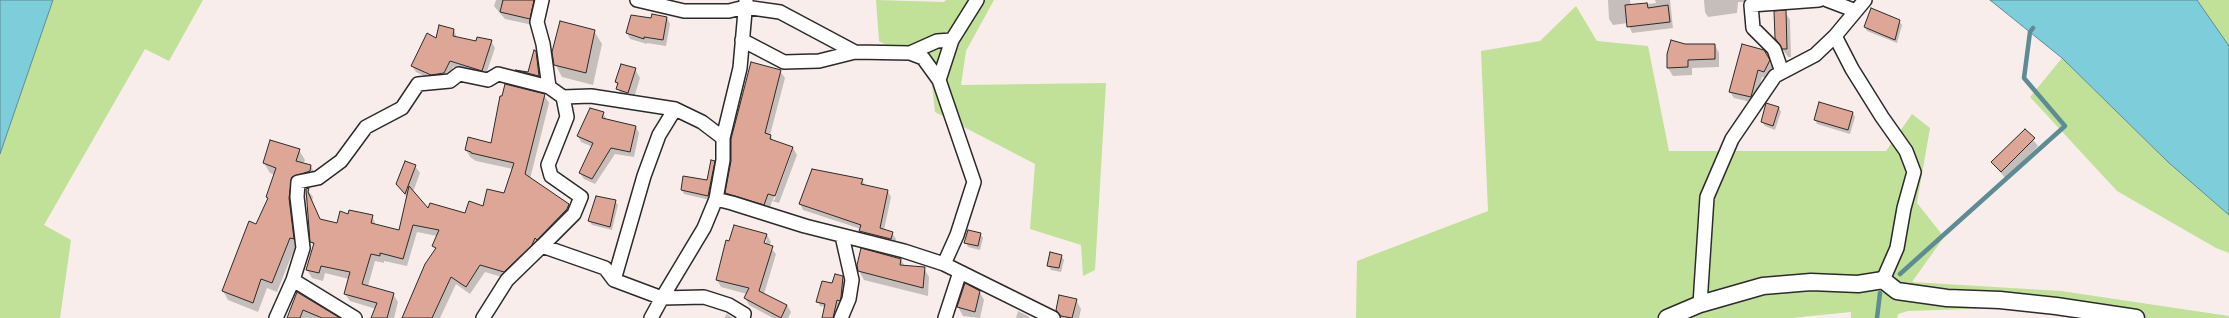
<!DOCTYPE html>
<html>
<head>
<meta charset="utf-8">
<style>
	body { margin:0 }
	canvas { display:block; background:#f8edea }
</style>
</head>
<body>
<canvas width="2229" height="318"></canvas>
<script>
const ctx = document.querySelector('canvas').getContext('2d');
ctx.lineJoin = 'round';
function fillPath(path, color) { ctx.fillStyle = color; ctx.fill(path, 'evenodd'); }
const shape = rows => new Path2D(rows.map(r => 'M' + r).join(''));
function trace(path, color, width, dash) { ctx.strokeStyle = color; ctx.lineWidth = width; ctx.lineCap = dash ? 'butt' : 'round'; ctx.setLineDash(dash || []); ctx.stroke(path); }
fillPath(shape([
	[53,0,203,0,169,61,145,49,44,225,71,240,60,318,0,318,0,154],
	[876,0,944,2,946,0,994,0,966,51,961,85,1106,83,1095,270,1083,276,1081,245,1030,229,1035,164,935,112,932,85,919,63,879,41],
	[2197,0,2229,0,2229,46,2228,45],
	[1576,6,1597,41,1648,46,1669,151,1886,151,1912,114,1930,128,1917,203,1944,237,1912,282,2061,291,2229,316,2229,318,2087,318,2026,307,1908,311,1898,314,1897,318,1851,318,1851,312,1791,318,1356,318,1357,261,1488,211,1481,51,1540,41],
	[2062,58,2168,162,2229,215,2229,253,2216,248,2117,191,2030,97]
]), '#c1e199');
const water = shape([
	[0,0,53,0,0,154,0,0],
	[1990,0,2197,0,2229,46,2229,215,2168,162,2062,58,1990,0]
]);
fillPath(water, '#7ecdda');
trace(water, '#5d8c94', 1);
fillPath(shape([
	[496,0,534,0,538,6,533,25,505,19,494,6],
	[1608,0,1630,0,1631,6,1656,3,1655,0,1670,0,1673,28,1632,33,1628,23,1613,25,1609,19],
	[1704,0,1752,0,1751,2,1738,2,1737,13,1708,17,1705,12],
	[1785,12,1790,20,1791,57,1788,57,1781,47],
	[632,16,652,20,667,18,670,24,666,46,647,43,647,44,630,39,627,33],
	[1899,21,1902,25,1897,43,1867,31,1865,27],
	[454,30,457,38,476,42,491,41,495,48,485,77,453,67,448,80,435,81,416,72,412,66,437,39],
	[594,31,602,44,593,85,562,77,555,64],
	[1685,45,1715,45,1719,53,1719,67,1692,68,1692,75,1673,76,1668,68,1668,53],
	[1763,51,1773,68,1767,78,1762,77,1755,103,1734,98,1730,92],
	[535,52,540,61,544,84,521,78,516,71,529,73],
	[635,69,640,78,633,101,622,98,616,82],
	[780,71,785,78,770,135,774,142,793,148,797,155,779,203,772,201,769,212,731,201,726,193],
	[790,152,792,152,774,201,773,200],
	[544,95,549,103,530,179,569,205,573,213,509,279,485,272,470,294,456,284,440,318,404,318,436,250,433,246,437,236,417,232,407,266,384,261,384,263,375,261,368,286,393,294,398,302,394,318,372,318,376,309,350,301,345,294,349,279,325,273,323,281,312,278,307,270,314,246,311,242,307,189,313,197,312,201,320,220,338,224,349,215,372,216,376,225,399,232,407,198,397,184,415,166,420,173,413,192,429,210,465,214,484,207,505,194,513,169,476,161,470,157,466,150,491,144],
	[1767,104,1779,108,1781,112,1775,130,1765,126,1762,122],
	[603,113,607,120,636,127,639,133,634,157,615,154,595,184,584,179,580,173,593,147,581,142,578,136],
	[1853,113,1855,117,1850,134,1817,124,1815,119],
	[2025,130,2038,146,2006,179,1992,162],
	[299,150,305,160,303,164,311,166,316,176,301,184,299,248,295,247,277,292,267,288,258,312,228,300,223,291,269,199,267,197,275,175,270,173,264,163],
	[714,162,716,166,710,200,684,194,682,190,708,181],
	[862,180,866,186,887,190,891,197,884,230,892,233,896,239,894,245,864,238,861,229,803,210,800,204],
	[615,201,618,205,612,230,592,225,589,221],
	[980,234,983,238,980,250,968,247,966,243],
	[767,235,771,242,769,246,776,254,764,294,787,305,791,312,788,318,773,318,749,305,745,298,747,294,721,287,717,280,730,242],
	[765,239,767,239,764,248,762,248],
	[1061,256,1064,260,1061,272,1051,270,1048,265],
	[901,259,905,267,924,268,929,277,928,296,864,280,859,271],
	[842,277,846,285,842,304,840,304,836,318,823,318,825,307,820,306,818,302],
	[965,285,979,291,984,300,980,318,963,316,958,307],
	[298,294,338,318,288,318],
	[1076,300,1081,309,1079,318,1061,318,1057,310],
	[1018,311,1028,316,1030,318,1016,318],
	[726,314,733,318,725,318]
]), '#0003');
trace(shape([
	[1900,274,2065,126,2024,78,2030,32,2033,28],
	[1877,318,1880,293]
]), '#5d8c94', 4.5);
const building = shape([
	[503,0,534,0,530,19,500,12,503,0],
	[1647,3,1648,8,1668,5,1670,22,1627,27,1625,5,1647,3],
	[1871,8,1900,20,1895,40,1864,27,1871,8],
	[1786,10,1787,49,1782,49,1775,38,1774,11,1786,10],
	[652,14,667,17,663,40,644,37,644,39,626,33,631,15,651,18,652,14],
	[560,21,595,30,586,73,554,65,552,52,560,21],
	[439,25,454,29,453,36,476,41,477,37,492,40,482,71,450,61,444,73,431,75,411,66,427,33,436,38,439,25],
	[1671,40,1685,44,1715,44,1715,59,1688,60,1688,67,1667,68,1667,54,1671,40],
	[1742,44,1764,50,1770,60,1764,72,1758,70,1751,97,1729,92,1742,44],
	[534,50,536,51,539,76,515,70,528,72,534,50],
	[751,62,781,70,765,133,771,135,770,139,793,147,775,196,768,194,764,205,725,193,731,161,731,139,751,62],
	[621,64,636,68,628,93,616,89,618,83,615,82,621,64],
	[505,84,545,94,525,174,569,204,567,209,537,240,535,238,532,245,504,272,480,265,466,287,451,277,432,318,402,318,425,264,436,248,432,246,439,230,413,225,403,259,380,253,380,256,371,254,362,284,394,293,387,318,371,318,377,303,344,294,350,272,321,266,319,273,306,270,314,243,310,242,306,189,309,188,308,192,320,219,337,223,340,211,348,214,349,210,373,215,371,223,399,230,409,186,428,208,430,203,465,213,469,201,483,206,487,189,504,193,514,163,471,153,471,152,465,150,468,137,491,143,500,96,502,96,505,84],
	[1819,102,1853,112,1848,130,1814,120,1819,102],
	[1766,103,1779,107,1773,126,1761,122,1766,103],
	[590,108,604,112,602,118,636,126,630,152,611,148,592,179,579,173,593,143,577,136,590,108],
	[2025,129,2035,138,2001,172,1991,162,2025,129],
	[270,140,300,149,296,161,311,165,310,171,292,177,289,198,294,239,290,238,272,283,261,279,253,303,222,291,249,221,256,224,268,198,266,197,276,168,263,163,270,140],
	[711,160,715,161,708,196,681,190,683,176,707,180,711,160],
	[405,161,416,165,405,194,396,184,405,161],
	[812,169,863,179,861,184,888,190,880,228,893,232,891,239,859,231,861,225,799,204,812,169],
	[596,196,616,200,610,227,588,221,596,196],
	[734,225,767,234,764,243,773,246,759,291,787,305,781,318,744,298,749,288,716,280,726,240,729,241,734,225],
	[968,230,981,233,978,246,964,243,968,230],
	[861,248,901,259,900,265,925,267,923,288,858,271,857,265,861,248],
	[1050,252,1062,255,1059,268,1047,266,1050,252],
	[835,274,843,276,841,297,840,301,837,300,833,318,822,318,825,304,816,302,822,281,832,283,835,274],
	[965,283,980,291,975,312,957,307,965,283],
	[297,292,340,318,322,318,303,310,300,318,287,318,297,292],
	[1059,295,1077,299,1072,318,1061,316,1056,310,1059,295]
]);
fillPath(building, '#dea696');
trace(building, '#2b2b2b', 1);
const minor = shape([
	[542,0,537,22,543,44,549,87,563,97,591,96,675,109,702,122,723,138],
	[637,0,684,11,729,11,745,7,780,12,855,52],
	[977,0,952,40,939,80,974,182,957,235,944,264,1053,318],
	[1827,0,1856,11],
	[1835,36,1852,69,1882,117,1906,151,1914,172,1904,208,1897,248,1883,280],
	[742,40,784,62,819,61,855,52,910,53,923,58,939,80],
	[910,53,937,41,952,40],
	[1782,72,1774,49,1753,28,1751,5,1819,0],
	[716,199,732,203,805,226,904,251,944,264],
	[542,246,574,214,581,197,551,176,548,165,567,117,563,97],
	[293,280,303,248,297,197,298,182,318,178,341,161,366,127,402,108,418,84,450,81,459,74,488,80,498,74,549,87],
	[614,280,644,176,659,135,675,109],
	[1700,304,1707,197,1732,139,1775,76,1815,55,1835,36,1865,0],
	[276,318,293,280,355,318],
	[483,318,507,280,542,246,605,268,614,280,662,298,704,228,716,199,723,160,723,138,740,68,746,0],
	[651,318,662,298,704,297,729,305,744,314,743,318],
	[841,318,849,299,852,280,842,236],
	[945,318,960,272]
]);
const tertiary = shape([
	[1667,318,1700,304,1763,286,1811,282,1858,284,1883,280,1897,291,1947,298,2000,300,2056,306,2136,318]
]);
trace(minor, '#2b2b2b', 16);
trace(tertiary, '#2b2b2b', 19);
trace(minor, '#fff', 13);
trace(tertiary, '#fff', 16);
</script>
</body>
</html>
